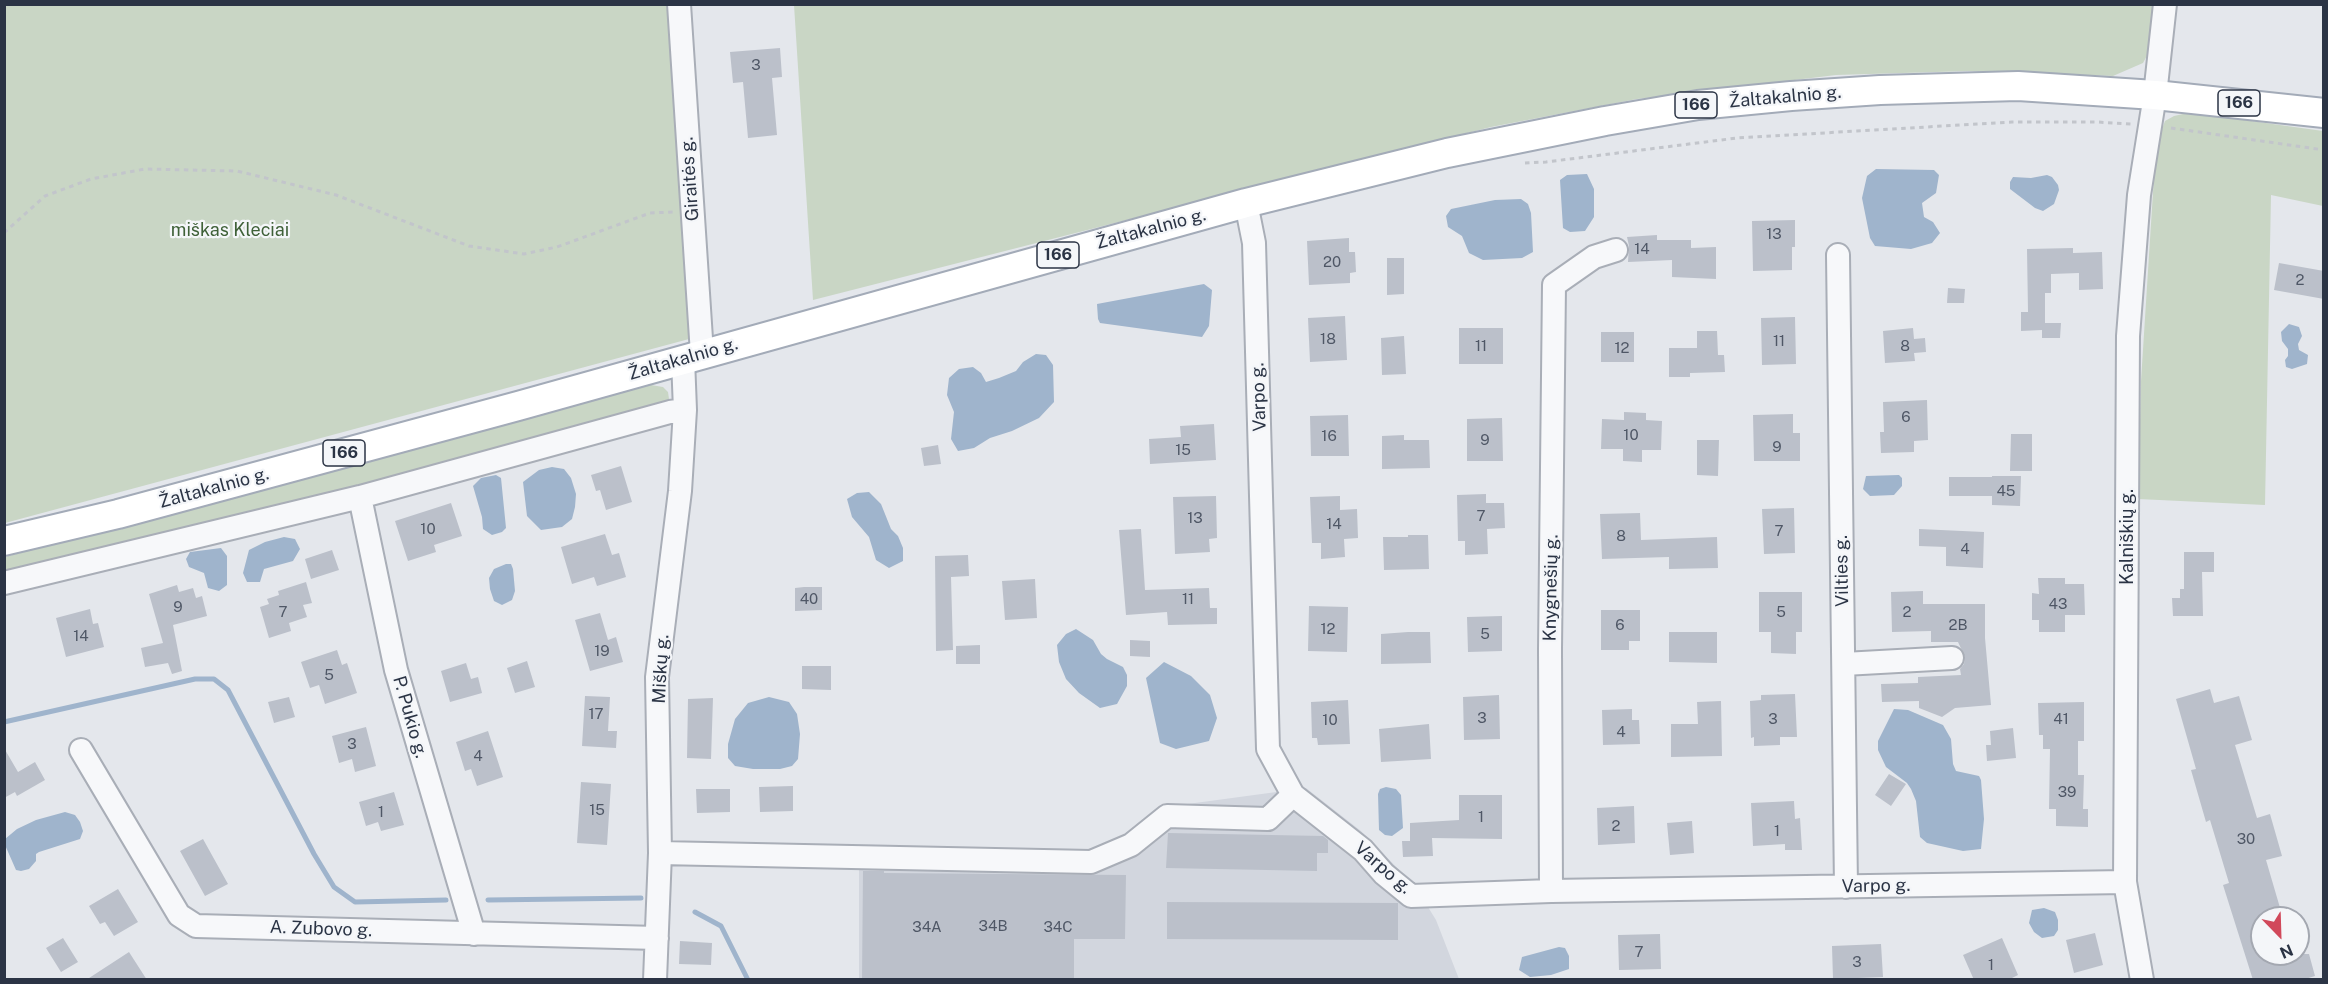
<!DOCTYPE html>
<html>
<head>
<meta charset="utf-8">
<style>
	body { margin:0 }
	#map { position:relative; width:2328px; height:984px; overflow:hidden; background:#e4e7ec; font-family:"Public Sans",sans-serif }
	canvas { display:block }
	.frame { position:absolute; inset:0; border:6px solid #2b3445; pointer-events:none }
	.north { position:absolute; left:2250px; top:906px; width:60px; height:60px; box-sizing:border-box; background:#f4f6f9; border:2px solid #a4a8b1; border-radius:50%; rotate:157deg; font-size:16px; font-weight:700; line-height:24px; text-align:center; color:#2b3445 }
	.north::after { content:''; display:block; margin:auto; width:21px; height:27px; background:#d1495b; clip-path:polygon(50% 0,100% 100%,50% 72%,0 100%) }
</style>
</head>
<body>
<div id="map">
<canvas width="2328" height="984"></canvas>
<div class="frame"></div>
<div class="north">N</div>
</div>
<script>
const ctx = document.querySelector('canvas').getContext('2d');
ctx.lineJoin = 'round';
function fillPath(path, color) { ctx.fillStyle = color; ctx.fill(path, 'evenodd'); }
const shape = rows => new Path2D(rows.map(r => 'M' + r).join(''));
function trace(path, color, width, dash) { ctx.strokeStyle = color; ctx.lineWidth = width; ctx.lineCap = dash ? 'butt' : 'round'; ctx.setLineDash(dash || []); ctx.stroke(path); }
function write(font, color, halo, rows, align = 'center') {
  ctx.font = font + ' "Public Sans",sans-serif'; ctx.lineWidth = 4.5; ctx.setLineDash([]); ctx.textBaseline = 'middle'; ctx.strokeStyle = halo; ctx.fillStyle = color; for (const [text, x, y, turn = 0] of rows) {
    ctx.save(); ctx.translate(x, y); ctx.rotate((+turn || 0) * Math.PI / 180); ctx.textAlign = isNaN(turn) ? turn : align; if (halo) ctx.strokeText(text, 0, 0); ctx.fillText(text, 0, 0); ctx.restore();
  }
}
fillPath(shape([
	[1306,788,1361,831,1415,886,1436,920,1459,979,859,980,859,851,1102,852,1158,808]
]), '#d2d6de');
fillPath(shape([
	[4,5,675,5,689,339,5,523],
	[794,5,2154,5,2149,52,2143,63,2113,76,1969,71,1836,75,1637,99,1491,127,813,300],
	[2183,114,2201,114,2323,131,2323,206,2271,195,2265,505,2138,499,2141,381,2156,145,2165,121,2174,116],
	[651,385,663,387,668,392,669,399,661,405,354,489,5,575,5,557]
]), '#c9d6c5');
fillPath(shape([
	[1876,169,1934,170,1939,175,1936,193,1922,203,1924,217,1933,222,1940,233,1932,243,1911,249,1875,246,1870,238,1862,198,1867,176],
	[1587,174,1594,189,1594,217,1585,231,1570,232,1563,228,1560,180,1567,175],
	[2047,175,2052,177,2058,185,2059,190,2054,204,2043,211,2035,208,2010,189,2010,182,2013,177,2031,178],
	[1521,199,1528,204,1531,213,1533,252,1522,258,1483,260,1469,253,1462,236,1448,227,1446,216,1451,209,1495,200],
	[1204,284,1212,290,1209,326,1202,337,1100,323,1098,319,1097,304],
	[2289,324,2299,327,2302,336,2298,344,2299,350,2308,355,2307,364,2292,369,2286,367,2285,360,2288,356,2288,349,2282,341,2281,332],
	[1036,354,1046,355,1053,365,1054,402,1039,418,1012,431,990,438,974,448,958,451,951,439,954,412,947,395,949,378,959,369,973,367,981,373,986,382,999,378,1016,371,1023,362],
	[552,467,564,469,571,478,576,494,575,507,572,519,562,527,541,530,527,516,523,482,539,470],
	[496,475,501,478,506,528,502,532,492,535,483,529,482,517,473,486,481,478],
	[1899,475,1902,478,1902,486,1894,495,1870,496,1863,489,1866,476],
	[869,492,881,504,891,529,898,536,903,548,903,561,889,568,876,560,869,537,852,517,847,499,857,493],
	[284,537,295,539,300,549,293,561,264,569,260,582,247,582,243,573,249,550,265,542],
	[221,548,227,556,227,585,219,591,208,588,204,573,189,567,186,559,190,552],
	[506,564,511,564,513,569,515,591,512,600,502,605,494,601,490,589,489,578,494,569],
	[1076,629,1093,640,1101,654,1107,659,1123,667,1127,675,1127,686,1117,704,1100,708,1079,693,1066,679,1059,662,1057,645,1066,634],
	[1164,662,1191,676,1210,695,1217,718,1209,741,1176,749,1160,743,1146,678],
	[769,697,789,702,797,714,800,734,798,759,792,766,780,769,753,769,735,766,728,758,728,744,735,719,748,703],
	[1894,709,1908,710,1943,725,1951,739,1953,764,1956,771,1979,776,1981,780,1984,819,1981,849,1963,851,1927,843,1920,837,1916,801,1911,789,1907,783,1886,767,1878,750,1878,741],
	[1386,787,1396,789,1401,795,1403,828,1392,836,1385,835,1379,830,1378,794,1380,789],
	[65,812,75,815,80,822,83,831,80,839,39,852,36,854,36,861,29,869,21,871,16,870,5,845,5,839,17,829,36,820],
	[2044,908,2055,912,2058,920,2058,930,2054,936,2042,938,2034,932,2029,923,2032,910],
	[1559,947,1565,948,1569,956,1569,969,1551,975,1530,977,1519,970,1522,957]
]), '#9fb4cc');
trace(shape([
	[4,722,195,679,214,679,228,690,314,854,334,887,355,902,446,900],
	[488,900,641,898],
	[695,912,721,926,748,980]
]), '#9fb4cc', 5);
fillPath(shape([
	[780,48,782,77,772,78,777,135,748,138,743,82,733,83,730,52],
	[1795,220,1795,247,1792,247,1792,270,1753,271,1752,221],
	[1657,235,1657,240,1691,240,1691,248,1716,247,1716,279,1672,277,1672,260,1628,262,1629,246,1627,237],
	[1349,238,1349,252,1355,252,1356,272,1350,273,1350,283,1309,285,1307,241],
	[2073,248,2073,253,2102,252,2103,289,2079,290,2079,273,2051,274,2051,293,2045,293,2045,323,2061,323,2060,338,2042,338,2042,330,2021,331,2021,312,2028,312,2027,249],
	[1387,258,1404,258,1404,294,1387,295],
	[2279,263,2324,271,2324,299,2274,290],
	[1948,288,1965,289,1964,303,1947,303],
	[1345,316,1347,360,1310,362,1308,318],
	[1795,317,1796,364,1762,365,1761,318],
	[1459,328,1503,328,1503,364,1459,364],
	[1913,328,1914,339,1925,338,1926,352,1914,353,1915,361,1885,363,1883,331],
	[1697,331,1717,331,1718,355,1724,355,1725,372,1690,373,1690,377,1669,377,1669,348,1697,348],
	[1601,332,1634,332,1634,362,1601,362],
	[1404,336,1406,374,1382,375,1381,338],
	[1927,400,1928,440,1914,441,1914,452,1881,453,1880,432,1884,432,1883,402],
	[1624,412,1646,413,1646,420,1662,421,1661,450,1642,450,1642,462,1623,461,1623,449,1601,449,1602,419,1624,420],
	[1793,414,1793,433,1800,433,1800,461,1754,461,1753,415],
	[1348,415,1349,456,1311,456,1310,416],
	[1502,418,1503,461,1467,461,1467,419],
	[1214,424,1216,460,1150,464,1149,439,1181,437,1180,426],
	[2011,434,2032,434,2032,471,2010,471],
	[1404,435,1404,440,1429,440,1430,468,1382,469,1382,436],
	[1697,440,1719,440,1718,476,1697,475],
	[938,445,941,464,924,466,921,448],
	[621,466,632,502,606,510,600,490,596,491,591,475],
	[1992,476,2021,476,2020,506,1992,505,1992,496,1949,496,1949,477,1992,477],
	[1486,494,1486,503,1504,503,1505,528,1487,529,1488,554,1465,555,1465,541,1458,541,1457,495],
	[1216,496,1217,538,1209,539,1210,552,1175,554,1173,497],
	[1340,496,1340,510,1357,509,1358,538,1344,539,1345,557,1321,559,1321,543,1312,543,1310,497],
	[451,503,462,536,434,545,436,552,408,561,395,521],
	[1794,508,1795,553,1764,554,1762,509],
	[1640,513,1641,540,1717,537,1718,568,1669,569,1669,557,1602,559,1600,514],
	[1141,529,1145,590,1209,588,1210,608,1217,608,1217,624,1168,625,1167,612,1126,615,1119,530],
	[1919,529,1984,532,1983,568,1946,566,1946,547,1919,546],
	[605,534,612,555,619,553,626,577,597,586,594,577,572,584,561,547],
	[1408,535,1428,535,1429,569,1384,570,1383,537,1408,537],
	[332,550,339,570,311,579,305,559],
	[2184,552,2214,552,2214,572,2202,572,2203,616,2173,616,2172,598,2180,598,2180,589,2184,589],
	[968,555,969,576,951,577,953,650,936,651,935,556],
	[2038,578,2065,578,2065,584,2084,584,2085,615,2065,615,2065,632,2039,632,2039,620,2032,620,2032,593,2039,594],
	[1035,579,1037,618,1005,620,1002,581],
	[306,582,312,603,303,605,307,617,289,623,291,631,269,638,260,607,269,604,267,599,279,595,278,591],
	[177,585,179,592,193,588,196,598,202,596,207,616,173,625,182,671,172,674,168,663,145,667,141,648,163,643,149,594],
	[804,587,822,587,822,610,795,611,795,588],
	[1923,591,1923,604,1985,604,1985,638,1991,705,1955,708,1942,717,1919,708,1919,701,1882,702,1881,684,1918,683,1918,677,1961,675,1960,669,1964,664,1965,657,1958,642,1931,642,1931,631,1892,632,1891,592],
	[1759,592,1802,592,1802,632,1796,632,1796,654,1771,653,1771,632,1759,632],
	[1309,606,1348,607,1347,652,1308,651],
	[90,609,93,624,98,623,104,647,66,657,56,618],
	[1601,610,1640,610,1640,641,1629,641,1629,650,1601,650],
	[600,613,608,640,616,637,623,662,590,671,575,620],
	[1502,616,1502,651,1468,652,1467,617],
	[1408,632,1430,632,1431,663,1381,664,1381,634],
	[1669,632,1717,632,1717,663,1669,662],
	[1130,640,1150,641,1150,657,1130,656],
	[980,645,980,664,956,664,956,646],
	[337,650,342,665,347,663,357,693,325,704,319,685,310,688,301,662],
	[527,661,535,687,515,693,507,668],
	[466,663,471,679,478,677,482,693,450,702,441,671],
	[802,666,831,666,831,690,802,689],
	[2210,689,2214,703,2239,696,2252,740,2235,745,2257,818,2270,814,2282,856,2266,860,2283,918,2262,918,2262,954,2309,954,2315,976,2302,980,2253,980,2223,885,2229,883,2210,820,2206,822,2191,770,2196,769,2176,699],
	[1795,694,1797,737,1780,737,1780,745,1754,746,1754,737,1751,738,1750,701,1761,700,1761,695],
	[1499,695,1500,739,1464,740,1463,697],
	[585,696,610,697,608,731,617,731,616,748,582,746],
	[289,697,295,717,274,723,268,702],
	[713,698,711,759,687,758,688,699],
	[1348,700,1350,744,1318,745,1317,738,1312,738,1311,702],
	[1721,701,1722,756,1671,757,1671,724,1698,724,1697,702],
	[2084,702,2084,741,2078,741,2078,775,2084,775,2083,809,2088,809,2088,827,2056,826,2056,809,2049,809,2050,749,2043,749,2043,735,2039,735,2038,703],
	[1632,709,1632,720,1639,720,1640,744,1603,745,1602,710],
	[1429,724,1431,759,1381,762,1379,729],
	[366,727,376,766,355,772,352,759,339,763,332,736],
	[2013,728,2016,758,1987,761,1986,745,1991,745,1990,731],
	[488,731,503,777,477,786,471,769,465,771,456,742],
	[4,748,18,772,35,762,45,780,17,796,15,792,4,798],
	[1889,774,1906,784,1891,806,1875,795],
	[581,782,611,784,607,845,577,843],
	[793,786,793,811,760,812,759,787],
	[696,789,730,789,730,812,697,813],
	[394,792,404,825,381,831,378,822,366,826,359,802],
	[1459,795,1502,795,1502,839,1432,838,1433,856,1403,857,1402,841,1410,841,1410,823,1459,820],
	[1794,801,1795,819,1800,818,1802,850,1785,850,1785,844,1753,846,1751,803],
	[1634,806,1635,843,1598,845,1597,808],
	[1692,821,1694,853,1670,855,1667,823],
	[1168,833,1323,836,1328,840,1328,853,1317,853,1317,871,1166,868],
	[203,839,228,884,205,896,180,851],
	[863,871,884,871,884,873,1126,875,1125,939,1074,939,1074,980,862,980],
	[118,889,138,922,114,936,105,922,100,924,89,906],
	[1167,902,1398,903,1398,940,1167,939],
	[2095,933,2103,965,2074,973,2066,940],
	[1660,934,1661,969,1619,970,1618,935],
	[63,938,78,962,61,972,46,948],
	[2002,938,2018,975,2008,980,1974,980,1963,955],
	[680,941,712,943,711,965,679,964],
	[1881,944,1883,977,1833,979,1832,946],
	[129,952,147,980,86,980]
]), '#bbc0ca');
const minor = shape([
	[679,4,702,354],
	[1246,203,1254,243,1268,749,1293,795,1363,850,1384,874,1411,896,1551,891,2125,882],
	[1838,255,1846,887],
	[360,497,396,670,474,934],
	[4,583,360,497,670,412,685,410],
	[1844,664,1952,658],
	[81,750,179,915,196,926,657,938],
	[660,853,1091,862,1131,845,1167,816,1268,819,1293,795],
	[1551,891,1550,649,1554,285,1594,257,1616,250],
	[655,980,660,853,657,677,680,491,685,410,683,359],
	[2142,980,2125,882,2128,336,2139,195,2155,95,2165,4]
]);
const major = shape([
	[4,541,118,514,518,406,1246,203,1447,153,1605,121,1698,105,1791,96,1880,90,2018,86,2155,95,2324,113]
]);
trace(minor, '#a9aeb7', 26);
trace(major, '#a3abb8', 32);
trace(shape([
	[2171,128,2324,150],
	[1525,163,1546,162,1737,138,2012,122,2097,122,2131,124],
	[4,233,45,196,91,179,145,169,237,171,336,195,469,246,524,254,557,247,650,213,673,212]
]), '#c2c5cb', 3, [4.5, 4.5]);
trace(minor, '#f7f8fa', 22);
trace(major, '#fff', 28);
write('15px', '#4f5766', null, [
	["3",756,65],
	["13",1774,234],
	["14",1642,249],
	["20",1332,262],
	["2",2300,280],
	["18",1328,339],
	["11",1779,341],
	["11",1481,346],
	["8",1905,346],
	["12",1622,348],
	["6",1906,417],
	["10",1631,435],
	["16",1329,436],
	["9",1485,440],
	["9",1777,447],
	["15",1183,450],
	["45",2006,491],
	["7",1481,516],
	["13",1195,518],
	["14",1334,524],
	["10",428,529],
	["7",1779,531],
	["8",1621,536],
	["4",1965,549],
	["40",809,599],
	["11",1188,599],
	["43",2058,604],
	["9",178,607],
	["7",283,612],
	["5",1781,612],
	["2",1907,612],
	["6",1620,625],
	["2B",1958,625],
	["12",1328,629],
	["5",1485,634],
	["14",81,636],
	["19",602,651],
	["5",329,675],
	["17",596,714],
	["3",1482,718],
	["3",1773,719],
	["41",2061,719],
	["10",1330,720],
	["4",1621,732],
	["3",352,744],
	["4",478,756],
	["39",2067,792],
	["15",597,810],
	["1",381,812],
	["1",1481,817],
	["2",1616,826],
	["1",1777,831],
	["30",2246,839],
	["34B",993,926],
	["34A",927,927],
	["34C",1058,927],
	["7",1639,952],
	["3",1857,962],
	["1",1991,965]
]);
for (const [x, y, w] of [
	[2239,103,42],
	[1696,105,42],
	[1058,255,42],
	[344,453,42]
]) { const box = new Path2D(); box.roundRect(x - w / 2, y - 13, w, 26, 4.5); ctx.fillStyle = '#f4f6f9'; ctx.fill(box); trace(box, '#2b3445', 1.5); }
write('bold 16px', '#2b3445', null, [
	["166",2239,103],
	["166",1696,105],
	["166",1058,255],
	["166",344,453]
]);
write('18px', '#2b3445', '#f4f6f9', [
	["Žaltakalnio g.",1785,97,-5],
	["Giraitės g.",690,179,-94],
	["Žaltakalnio g.",1151,229,-15],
	["Žaltakalnio g.",683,359,-16],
	["Varpo g.",1259,397,-92],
	["Žaltakalnio g.",214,488,-15],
	["Kalniškių g.",2127,537,-90],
	["Vilties g.",1842,571,-91],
	["Knygnešių g.",1551,588,-89],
	["Miškų g.",661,669,-87],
	["P. Pukio g.",410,717,74],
	["Varpo g.",1383,868,41],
	["Varpo g.",1876,886,-1],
	["A. Zubovo g.",321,929,2]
]);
write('18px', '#3f6138', '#f4f6f9', [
	["miškas Kleciai",230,230]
]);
</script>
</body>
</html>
